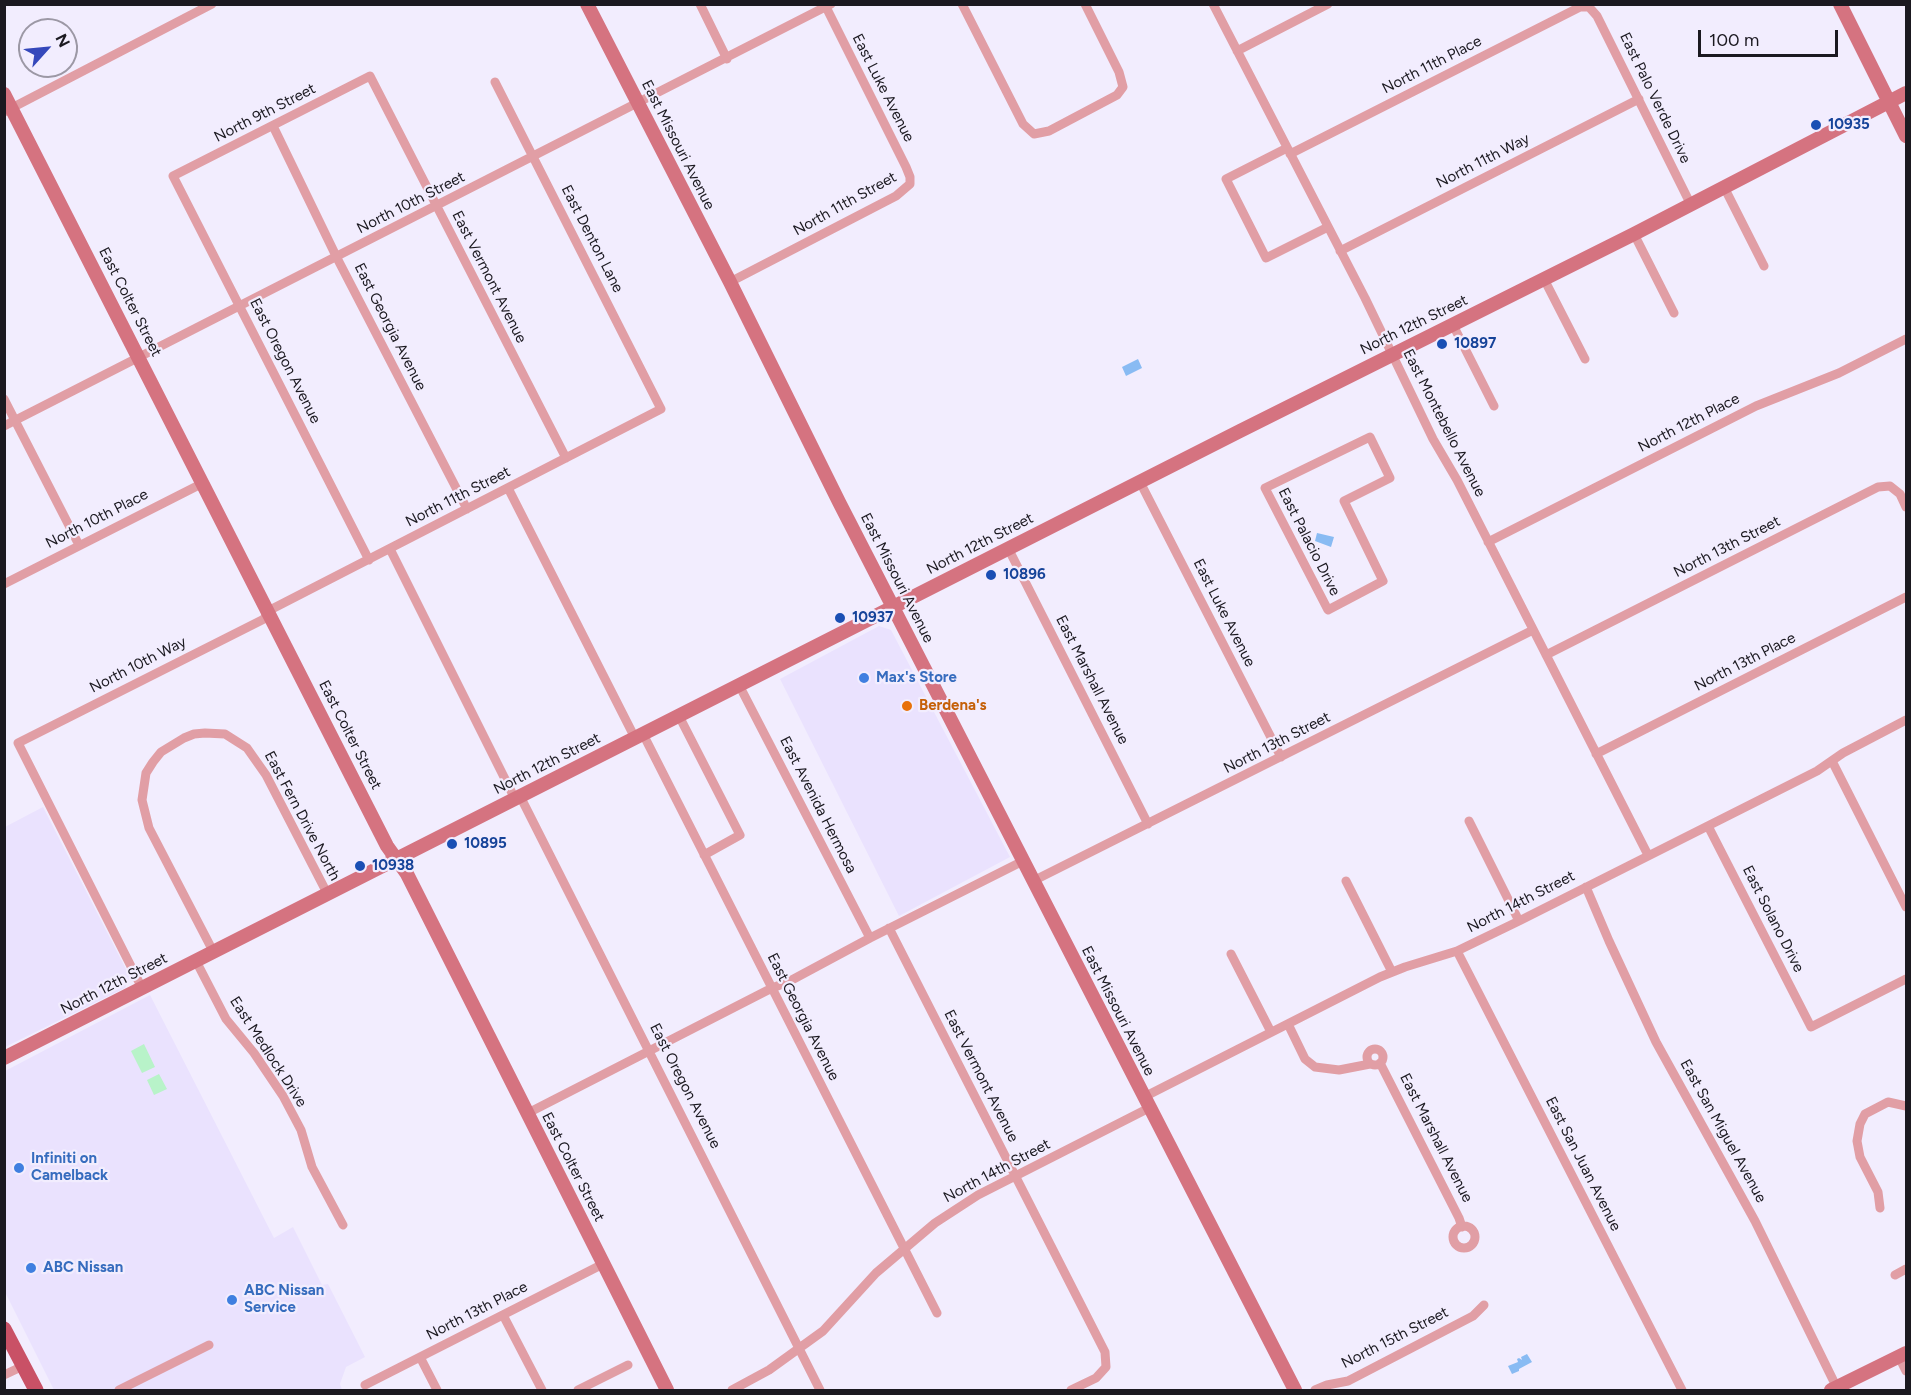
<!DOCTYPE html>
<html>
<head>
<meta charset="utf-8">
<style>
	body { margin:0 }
	#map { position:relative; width:1911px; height:1395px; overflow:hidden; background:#f2edfe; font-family:Figtree,sans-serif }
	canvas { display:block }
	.frame { position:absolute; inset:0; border:6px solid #1b1920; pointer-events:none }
	.north { position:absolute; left:18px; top:18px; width:60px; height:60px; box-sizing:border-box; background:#f2edfe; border:2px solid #9c98a5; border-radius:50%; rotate:63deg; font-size:16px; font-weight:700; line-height:24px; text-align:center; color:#1b1920 }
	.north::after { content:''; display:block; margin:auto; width:21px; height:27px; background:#3548bb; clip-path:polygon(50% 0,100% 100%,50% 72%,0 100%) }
	.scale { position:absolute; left:1698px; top:30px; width:140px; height:27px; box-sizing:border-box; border:3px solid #1b1920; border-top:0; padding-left:8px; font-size:18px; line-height:21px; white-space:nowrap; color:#1b1920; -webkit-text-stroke:4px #f2edfe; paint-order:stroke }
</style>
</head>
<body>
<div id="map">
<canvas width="1911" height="1395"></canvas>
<div class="frame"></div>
<div class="north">N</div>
<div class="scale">100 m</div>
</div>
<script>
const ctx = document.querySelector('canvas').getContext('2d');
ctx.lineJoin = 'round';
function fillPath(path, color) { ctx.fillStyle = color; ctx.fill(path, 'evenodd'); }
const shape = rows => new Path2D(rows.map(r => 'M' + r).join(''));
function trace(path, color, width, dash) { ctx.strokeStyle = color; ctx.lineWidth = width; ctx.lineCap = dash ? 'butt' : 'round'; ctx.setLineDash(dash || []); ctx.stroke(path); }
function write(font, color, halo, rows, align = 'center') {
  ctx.font = font + ' Figtree,sans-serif'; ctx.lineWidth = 4.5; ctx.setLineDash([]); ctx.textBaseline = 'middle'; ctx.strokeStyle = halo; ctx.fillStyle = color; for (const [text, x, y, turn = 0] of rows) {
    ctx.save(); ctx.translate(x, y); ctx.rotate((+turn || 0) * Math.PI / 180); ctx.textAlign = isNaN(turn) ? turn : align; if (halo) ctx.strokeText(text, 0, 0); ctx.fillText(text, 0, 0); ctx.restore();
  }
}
fillPath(shape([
	[879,626,891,630,1010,857,899,916,780,679],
	[43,807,130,977,125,988,5,1047,5,827],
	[150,995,274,1238,293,1227,322,1285,328,1284,365,1357,346,1367,340,1384,342,1390,54,1390,5,1292,5,1071]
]), '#eae2fe');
fillPath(shape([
	[144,1044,155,1067,142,1073,131,1051],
	[159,1074,167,1089,154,1095,147,1080]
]), '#b8f3c9');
fillPath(shape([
	[1138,359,1142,368,1126,376,1122,367],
	[1317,533,1334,537,1331,547,1315,541],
	[1527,1354,1532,1362,1519,1369,1519,1371,1512,1374,1508,1366,1518,1362,1517,1359,1519,1358,1522,1360,1521,1357]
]), '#89bbf3');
trace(shape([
	[700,4,727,59],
	[962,4,1023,124,1034,134,1049,131,1117,95,1123,87,1119,72,1085,4],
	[1213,4,1365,298,1433,439,1457,480,1648,855],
	[1237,51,1328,4],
	[4,112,212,4],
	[273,126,337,258,467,509],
	[1287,148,1226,179,1266,258,1328,227],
	[1290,154,1580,7,1589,7,1597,16,1691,205],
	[1724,187,1764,266],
	[1634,234,1674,313],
	[1340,251,1639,99],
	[1544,279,1585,359],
	[730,282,896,196,910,184,910,177,906,167,826,7],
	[1453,325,1494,406],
	[4,399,79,545],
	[4,426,831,4],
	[1370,437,1390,478,1344,501,1383,581,1328,610,1265,488,1370,437],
	[1140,482,1281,757],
	[508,488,635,738],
	[1488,542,1756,406,1839,373,1906,339],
	[1008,548,1148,824],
	[390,549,515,799],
	[369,560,173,176,370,76,566,458],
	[4,584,203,483],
	[1546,655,1878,487,1890,486,1900,494,1906,507],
	[739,685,870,938],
	[679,716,740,835,704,855],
	[643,734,937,1313],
	[1596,754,1906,597],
	[1832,761,1906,907],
	[520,796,820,1390],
	[1469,821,1519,921],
	[1708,826,1811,1027,1906,979],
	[1033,881,1533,630],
	[1346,881,1392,972],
	[1586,887,1609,941,1656,1042,1755,1221,1837,1388],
	[889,928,1105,1352,1106,1367,1096,1378,1071,1390],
	[1457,951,1682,1390],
	[214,953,149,828,142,800,146,773,153,762,161,752,184,738,194,734,205,733,225,734,247,748,266,775,328,895],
	[1231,954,1271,1032],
	[196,961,226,1019,254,1053,283,1096,301,1130,312,1167,343,1225],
	[142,988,18,743,264,619,268,611,661,409,495,82],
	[1288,1024,1305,1059,1315,1067,1339,1070,1370,1064],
	'1367 1057a8 8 0 1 1 16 0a8 8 0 1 1-16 0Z',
	[1380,1063,1459,1218,1462,1227],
	[1144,1097,1380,977,1405,967,1457,951,1519,921,1817,771,1843,753,1906,720],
	[528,1113,772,988,788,982,870,938,1023,861],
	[1880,1208,1878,1192,1860,1157,1857,1141,1860,1124,1865,1114,1888,1102,1906,1106],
	'1453 1237a11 11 0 1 1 22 0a11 11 0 1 1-22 0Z',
	[1895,1275,1906,1269],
	[503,1315,542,1390],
	[420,1357,437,1390],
	[1899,1357,1906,1371],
	[4,1375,23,1366],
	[365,1385,603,1264],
	[119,1390,209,1345],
	[578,1390,628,1365],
	[732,1390,769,1370,823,1331,876,1273,935,1223,978,1195,1149,1108],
	[1315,1390,1327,1385,1348,1381,1473,1316,1484,1305]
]), '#e19ea5', 9);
trace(shape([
	[587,4,730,282,839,502,1295,1390],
	[1840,4,1906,136],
	[4,94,387,846,407,874,667,1390],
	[4,1058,1240,431,1634,234,1906,93],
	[1831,1390,1906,1353]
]), '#d57380', 14);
trace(shape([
	[4,1329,36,1390]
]), '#c95166', 15);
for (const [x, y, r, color] of [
	[1816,125,6,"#1a4fb4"],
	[1442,344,6,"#1a4fb4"],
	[991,575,6,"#1a4fb4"],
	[840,618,6,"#1a4fb4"],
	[864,678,6,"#3f7fe0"],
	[907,706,6,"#e8710a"],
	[452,844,6,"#1a4fb4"],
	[360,866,6,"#1a4fb4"],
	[19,1168,6,"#3f7fe0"],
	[31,1268,6,"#3f7fe0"],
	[232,1300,6,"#3f7fe0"]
]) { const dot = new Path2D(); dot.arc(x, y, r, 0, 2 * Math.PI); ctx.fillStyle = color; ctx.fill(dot); trace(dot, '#f2edfe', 2); }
write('15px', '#1b1920', '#f2edfe', [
	["North 11th Place",1432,65,-27],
	["East Luke Avenue",883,88,63],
	["East Palo Verde Drive",1655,98,64],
	["North 9th Street",265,113,-27],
	["East Missouri Avenue",678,145,63],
	["North 11th Way",1483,161,-27],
	["North 10th Street",411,203,-27],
	["North 11th Street",845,204,-29],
	["East Denton Lane",592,239,63],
	["East Vermont Avenue",489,277,63],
	["East Colter Street",130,302,63],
	["North 12th Street",1414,325,-26],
	["East Georgia Avenue",390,327,63],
	["East Oregon Avenue",285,361,63],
	["East Montebello Avenue",1444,423,63],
	["North 12th Place",1689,423,-27],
	["North 11th Street",458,497,-27],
	["North 10th Place",97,519,-27],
	["East Palacio Drive",1309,542,63],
	["North 12th Street",980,544,-27],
	["North 13th Street",1727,547,-27],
	["East Missouri Avenue",897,578,63],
	["East Luke Avenue",1224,613,63],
	["North 13th Place",1745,662,-27],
	["North 10th Way",138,665,-27],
	["East Marshall Avenue",1092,680,63],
	["East Colter Street",350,735,63],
	["North 13th Street",1277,743,-27],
	["North 12th Street",547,764,-27],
	["East Avenida Hermosa",818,805,63],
	["East Fern Drive North",302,816,62],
	["North 14th Street",1521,902,-27],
	["East Solano Drive",1773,919,63],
	["North 12th Street",114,984,-27],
	["East Missouri Avenue",1118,1011,63],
	["East Georgia Avenue",803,1017,63],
	["East Medlock Drive",268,1052,57],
	["East Vermont Avenue",981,1076,63],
	["East Oregon Avenue",685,1086,63],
	["East San Miguel Avenue",1723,1131,61],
	["East Marshall Avenue",1436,1138,63],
	["East San Juan Avenue",1583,1164,63],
	["East Colter Street",573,1167,63],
	["North 14th Street",997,1171,-28],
	["North 13th Place",477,1311,-27],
	["North 15th Street",1395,1338,-27]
]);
write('bold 15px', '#164399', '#f2edfe', [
	["10935",1828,125],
	["10897",1454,344],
	["10896",1003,575],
	["10937",852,618],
	["10895",464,844],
	["10938",372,866]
], 'left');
write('bold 15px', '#366cbe', '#f2edfe', [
	["Max's Store",876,678],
	["Infiniti on",31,1159],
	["Camelback",31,1176],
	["ABC Nissan",43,1268],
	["ABC Nissan",244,1291],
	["Service",244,1308]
], 'left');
write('bold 15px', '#c56008', '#f2edfe', [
	["Berdena's",919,706]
], 'left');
</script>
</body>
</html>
